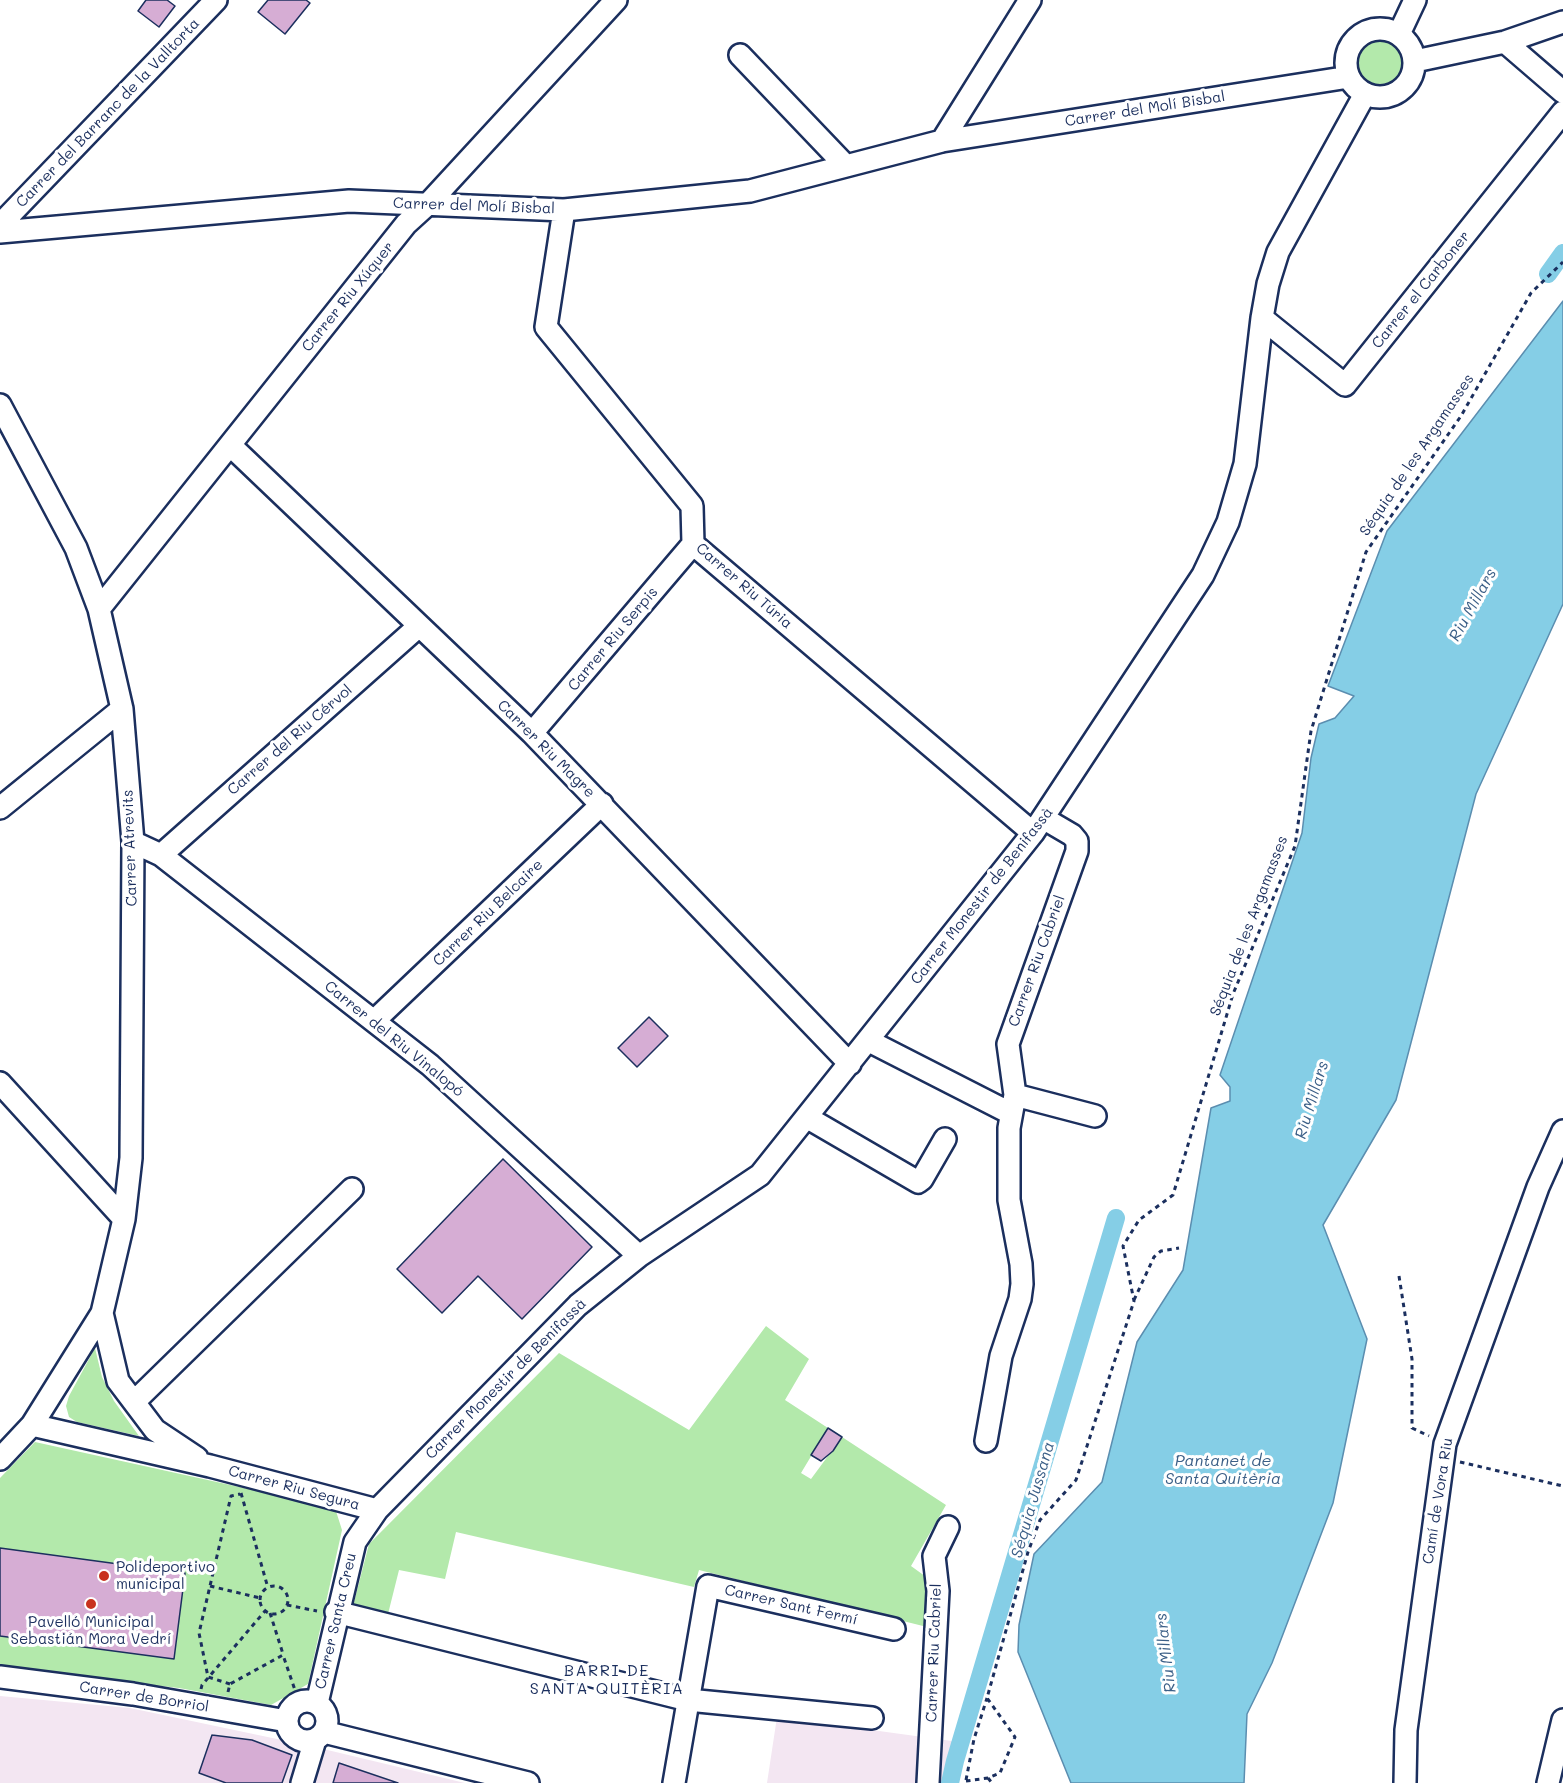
<!DOCTYPE html>
<html>
<head>
<meta charset="utf-8">
<style>
	body { margin:0 }
	canvas { display:block; background:#fff }
</style>
</head>
<body>
<canvas width="1563" height="1783"></canvas>
<script>
const ctx = document.querySelector('canvas').getContext('2d');
ctx.lineJoin = 'round';
function fillPath(path, color) { ctx.fillStyle = color; ctx.fill(path, 'evenodd'); }
const shape = rows => new Path2D(rows.map(r => 'M' + r).join(''));
function trace(path, color, width, dash) { ctx.strokeStyle = color; ctx.lineWidth = width; ctx.lineCap = dash ? 'butt' : 'round'; ctx.setLineDash(dash || []); ctx.stroke(path); }
function write(font, color, halo, rows, align = 'center') {
  ctx.font = font + ' Mali,sans-serif'; ctx.lineWidth = 6; ctx.setLineDash([]); ctx.textBaseline = 'middle'; ctx.strokeStyle = halo; ctx.fillStyle = color; for (const [text, x, y, turn = 0] of rows) {
    ctx.save(); ctx.translate(x, y); ctx.rotate((+turn || 0) * Math.PI / 180); ctx.textAlign = isNaN(turn) ? turn : align; if (halo) ctx.strokeText(text, 0, 0); ctx.fillText(text, 0, 0); ctx.restore();
  }
}
fillPath(shape([
	[0,1696,130,1708,315,1747,465,1783,0,1783],
	[777,1717,952,1741,948,1783,767,1783]
]), '#f3e6f2');
fillPath(shape([
	'1358 64a23 23 0 1 1 46 0a23 23 0 1 1-46 0Z',
	[766,1326,809,1359,785,1400,828,1428,801,1473,811,1479,842,1437,946,1505,911,1566,929,1579,927,1627,699,1570,694,1587,456,1532,445,1579,399,1570,388,1614,353,1606,369,1544,559,1353,689,1430],
	[95,1348,102,1377,114,1401,139,1436,77,1422,69,1417,66,1406,69,1396],
	[35,1442,335,1508,342,1530,308,1684,271,1705,179,1688,0,1668,0,1478]
]), '#b3e9ab');
const water = shape([
	[1563,301,1563,604,1476,794,1396,1100,1323,1225,1367,1339,1333,1503,1272,1663,1247,1714,1244,1783,1071,1783,1018,1652,1019,1625,1034,1554,1102,1482,1137,1342,1183,1270,1211,1108,1230,1101,1230,1087,1220,1075,1302,833,1311,758,1319,724,1335,718,1354,696,1328,686,1387,531,1563,301]
]);
fillPath(water, '#85cee6');
trace(water, '#5b8eb0', 1.5);
trace(shape([
	[1548,274,1563,253],
	[950,1783,955,1761,1116,1218]
]), '#85cee6', 18);
const building = shape([
	[146,0,167,0,175,6,159,27,138,11,146,0],
	[268,0,306,0,310,3,285,34,258,12,268,0],
	[649,1017,668,1036,637,1067,618,1048,649,1017],
	[503,1159,592,1247,522,1319,478,1276,442,1313,397,1269,503,1159],
	[828,1428,842,1437,833,1451,821,1461,811,1455,828,1428],
	[0,1548,185,1573,174,1659,0,1636,0,1548],
	[212,1735,252,1740,292,1755,282,1783,226,1783,199,1773,212,1735],
	[339,1763,398,1783,333,1783,339,1763]
]);
fillPath(building, '#d6add4');
trace(building, '#1b2f5e', 1.5);
const minor = shape([
	'1346 63a34 34 0 1 1 68 0a34 34 0 1 1-68 0Z',
	[1399,34,1415,0],
	[1505,42,1563,92],
	[740,55,845,165],
	[1415,61,1505,42,1563,22],
	[942,141,1030,0],
	[564,210,546,327,692,506,693,544,1033,833],
	[0,225,216,0],
	[0,232,349,201,564,210,750,191,942,141,1349,77],
	[1262,318,1345,385,1563,112],
	[0,405,76,548,99,609,122,709,133,842,131,1158,124,1219,102,1313,32,1425,0,1459],
	[230,445,532,733,850,1064],
	[99,609,406,224,428,204,616,0],
	[532,733,693,544],
	[0,808,122,709],
	[133,842,161,855,430,1065,639,1256],
	[161,855,419,626],
	[374,1021,602,804],
	[869,1041,1010,1113],
	[0,1083,124,1219],
	[1015,1095,1095,1116],
	[808,1118,918,1182,922,1179,945,1139],
	[102,1313,118,1381,155,1430,197,1458],
	[134,1402,352,1189],
	[32,1425,210,1466,377,1510],
	[986,1441,1001,1356,1020,1299,1022,1284,1021,1264,1009,1200,1009,1128,1015,1095,1008,1044,1077,851,1077,841,1072,835,1043,818],
	[336,1612,688,1700,872,1718],
	[0,1677,133,1694,287,1721],
	'287 1721a20 20 0 1 1 40 0a20 20 0 1 1-40 0Z',
	[317,1703,355,1542,377,1510,578,1305,639,1256,760,1175,1033,833,1203,575,1228,522,1245,464,1262,318,1268,284,1278,252,1365,94],
	[324,1732,528,1783],
	[302,1783,315,1740],
	[674,1783,708,1586,894,1629],
	[928,1783,938,1591,934,1556,948,1527],
	[1405,1783,1406,1730,1445,1444,1538,1187,1563,1131],
	[1548,1783,1563,1720]
]);
trace(minor, '#1b2f5e', 26);
trace(shape([
	[1399,1276,1412,1359,1412,1428,1429,1436],
	[1134,1300,1154,1257,1161,1251,1179,1248],
	[1460,1462,1563,1486],
	[241,1493,268,1588],
	[210,1586,260,1598],
	'260 1600a14 14 0 1 1 28 0a14 14 0 1 1-28 0Z',
	[287,1605,317,1611],
	[270,1613,283,1654],
	[230,1684,208,1677,199,1633,231,1496,240,1494],
	[201,1689,202,1685,265,1611],
	[228,1692,230,1684,283,1655,296,1693],
	[988,1778,992,1783],
	[966,1780,974,1739,987,1698],
	[966,1781,988,1778,1000,1773,1015,1737,987,1698,1028,1552,1040,1520,1076,1480,1134,1301,1123,1246,1139,1220,1173,1195,1233,994,1295,846,1311,731,1366,552,1461,416,1531,293,1563,262]
]), '#1b2f5e', 3, [4.5, 4.5]);
trace(minor, '#fff', 21);
for (const [x, y, r, color] of [
	[104,1576,6,"#c8321e"],
	[91,1604,6,"#c8321e"]
]) { const dot = new Path2D(); dot.arc(x, y, r, 0, 2 * Math.PI); ctx.fillStyle = color; ctx.fill(dot); trace(dot, '#fff', 2); }
write('15px', '#1b2f5e', '#fff', [
	["Carrer del Molí Bisbal",1145,109,-9],
	["Carrer del Barranc de la Valltorta",108,113,-46],
	["Carrer del Molí Bisbal",474,206,2],
	["Carrer el Carboner",1421,290,-51],
	["Carrer Riu Xúquer",348,297,-51],
	["Séquia de les Argamasses",1417,455,-56],
	["Carrer Riu Túria",744,586,41],
	["Carrer Riu Serpis",613,639,-50],
	["Carrer del Riu Cérvol",290,740,-41],
	["Carrer Riu Magre",546,749,45],
	["Carrer Atrevits",130,848,-92],
	["Carrer Monestir de Benifassà",982,896,-52],
	["Carrer Riu Belcaire",488,913,-44],
	["Séquia de les Argamasses",1249,926,-69],
	["Carrer Riu Cabriel",1037,961,-70],
	["Carrer del Riu Vinalopó",394,1039,39],
	["Carrer Monestir de Benifassà",506,1379,-45],
	["Carrer Riu Segura",294,1488,15],
	["Camí de Vora Riu",1438,1501,-81],
	["Carrer Sant Fermí",791,1605,13],
	["Carrer Santa Creu",336,1621,-77],
	["Carrer Riu Cabriel",934,1653,-88],
	["Carrer de Borriol",144,1697,9]
]);
write('15px', '#1b2f5e', '#fff', [
	["Polideportivo",116,1567],
	["municipal",116,1584],
	["Pavelló Municipal",91,1622,"center"],
	["Sebastián Mora Vedrí",91,1639,"center"]
], 'left');
write('italic 16px', '#3b5f87', '#fff', [
	["Riu Millars",1473,605,-61],
	["Riu Millars",1312,1100,-73],
	["Pantanet de",1223,1461],
	["Santa Quitèria",1223,1479],
	["Séquia Jussana",1033,1500,-74],
	["Riu Millars",1166,1653,-97]
]);
ctx.letterSpacing = '1.5px';
write('16px', '#1b2f5e', '#fff', [
	["BARRI DE",607,1671],
	["SANTA QUITÈRIA",607,1689]
]);
ctx.letterSpacing = '0px';
</script>
</body>
</html>
